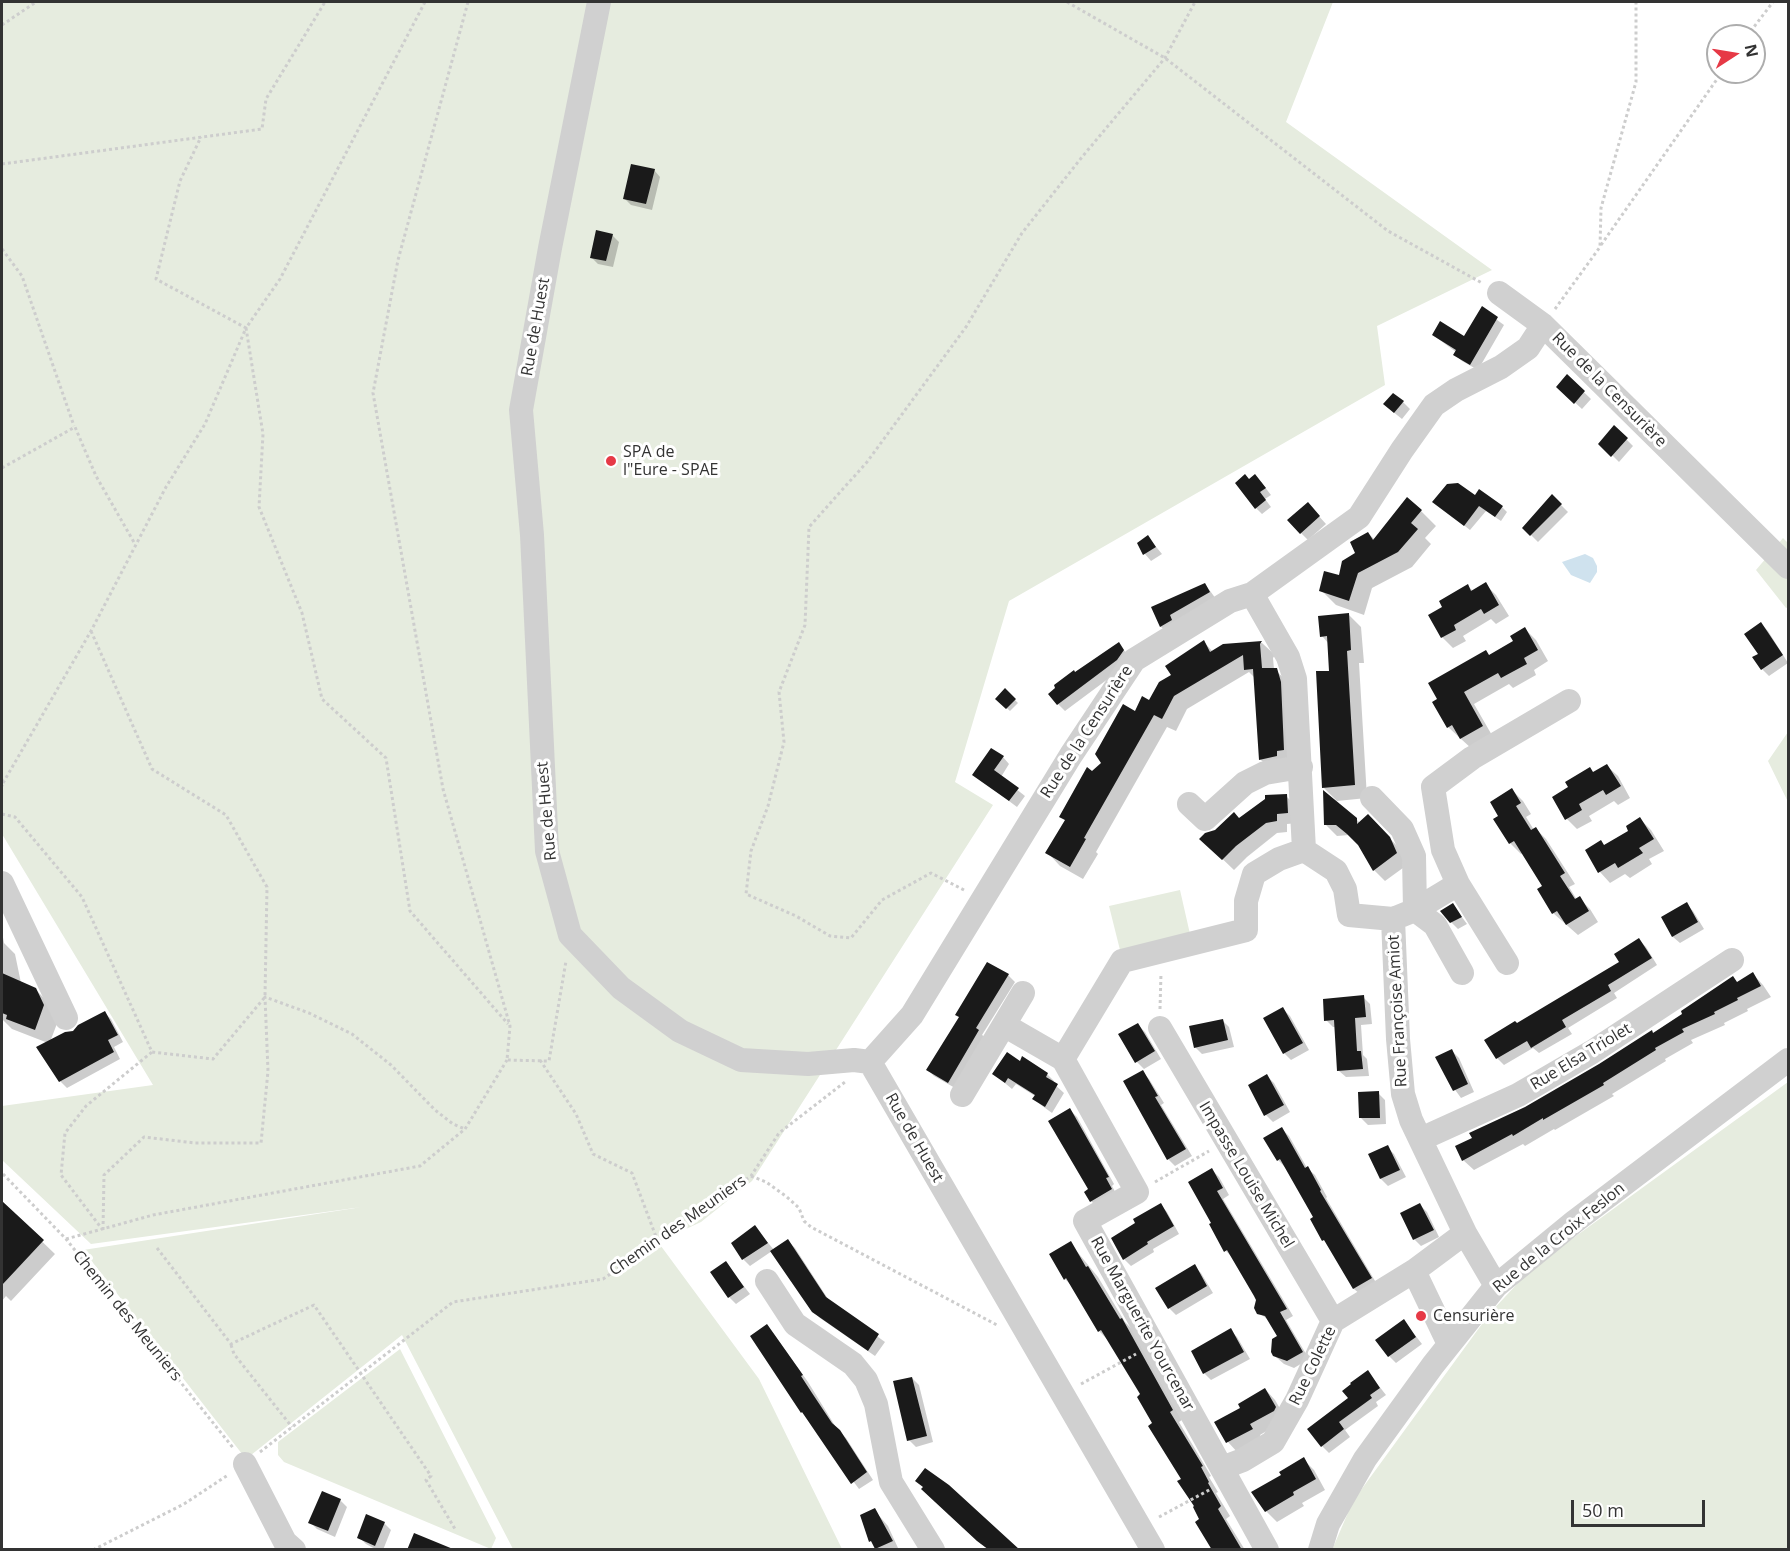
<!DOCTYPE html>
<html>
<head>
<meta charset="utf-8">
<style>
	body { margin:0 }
	#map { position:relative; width:1790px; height:1551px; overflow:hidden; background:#fff; font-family:"Open Sans",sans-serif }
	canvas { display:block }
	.frame { position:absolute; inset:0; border:3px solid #333; pointer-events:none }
	.north { position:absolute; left:1706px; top:24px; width:60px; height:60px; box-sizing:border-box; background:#fff; border:2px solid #adadad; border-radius:50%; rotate:78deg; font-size:16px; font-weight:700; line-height:24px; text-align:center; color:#333 }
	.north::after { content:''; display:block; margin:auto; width:21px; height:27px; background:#e63946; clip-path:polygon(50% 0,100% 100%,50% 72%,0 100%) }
	.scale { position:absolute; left:1571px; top:1500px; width:134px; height:27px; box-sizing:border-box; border:3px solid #333; border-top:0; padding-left:8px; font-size:18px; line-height:21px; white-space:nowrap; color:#333; -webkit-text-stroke:4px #fff; paint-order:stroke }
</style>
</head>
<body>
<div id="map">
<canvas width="1790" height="1551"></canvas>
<div class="frame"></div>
<div class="north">N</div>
<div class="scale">50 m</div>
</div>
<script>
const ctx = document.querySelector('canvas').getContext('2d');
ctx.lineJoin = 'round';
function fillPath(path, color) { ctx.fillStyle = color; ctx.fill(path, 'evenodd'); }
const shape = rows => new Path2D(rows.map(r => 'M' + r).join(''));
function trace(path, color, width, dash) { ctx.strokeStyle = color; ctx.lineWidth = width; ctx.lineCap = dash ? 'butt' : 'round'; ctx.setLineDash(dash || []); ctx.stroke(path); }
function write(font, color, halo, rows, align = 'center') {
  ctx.font = font + ' "Open Sans",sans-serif'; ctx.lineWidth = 6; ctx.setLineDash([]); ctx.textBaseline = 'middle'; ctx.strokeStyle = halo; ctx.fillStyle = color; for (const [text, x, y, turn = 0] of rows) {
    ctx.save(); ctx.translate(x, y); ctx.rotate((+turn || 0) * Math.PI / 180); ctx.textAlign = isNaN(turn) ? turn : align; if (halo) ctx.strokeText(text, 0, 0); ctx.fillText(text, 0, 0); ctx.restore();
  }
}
fillPath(shape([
	[2,2,1333,2,1286,122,1492,270,1377,326,1385,385,1009,601,955,782,993,805,752,1181,701,1222,658,1242,759,1379,842,1549,513,1549,402,1335,246,1459,83,1250,362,1207,91,1244,2,1160,2,1106,153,1085,2,834],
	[1783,538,1788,543,1788,607,1786,608,1756,570],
	[1788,732,1788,802,1768,761],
	[1180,890,1190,934,1120,950,1109,906],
	[1788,1082,1788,1549,1332,1550,1353,1501,1490,1313,1532,1268],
	[400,1349,496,1538,491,1549,284,1462,278,1455,278,1442]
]), '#e6ecdf');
fillPath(shape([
	[1585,554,1593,558,1597,566,1597,572,1590,583,1571,575,1562,562]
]), '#cfe2ee');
fillPath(shape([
	[654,170,660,177,652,210,631,205,624,198],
	[612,235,619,242,613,267,598,264,591,257],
	[1482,309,1504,325,1478,370,1462,361,1455,355,1456,352,1433,335,1465,338],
	[1567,376,1591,399,1582,409,1558,387],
	[1403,402,1410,409,1402,419,1392,411],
	[1614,427,1633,446,1619,462,1600,443],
	[1249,480,1261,482,1271,495,1265,499,1271,507,1262,514,1256,508],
	[1552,496,1568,512,1538,542,1524,528],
	[1476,497,1502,507,1507,512,1501,521,1486,511,1470,530,1434,502],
	[1308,504,1326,524,1308,540,1301,533],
	[1421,511,1436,526,1425,538,1431,544,1412,567,1372,588,1364,615,1336,605,1321,590,1340,577,1368,533,1375,540],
	[1148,537,1162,554,1151,561,1145,554],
	[1205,584,1216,599,1168,633,1161,627,1153,608],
	[1485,584,1496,595,1509,616,1496,624,1491,619,1463,636,1466,641,1453,648,1442,637,1430,616,1444,608,1468,586,1473,591],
	[1348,614,1361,627,1364,663,1359,663,1367,798,1337,801,1324,788,1330,672,1329,644,1322,636],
	[1761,624,1768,631,1788,663,1769,676,1762,669,1760,654],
	[1525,629,1536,640,1548,661,1534,670,1536,675,1513,688,1509,684,1474,704,1493,737,1472,749,1448,727,1434,703,1490,656,1515,641],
	[1204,642,1213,652,1223,645,1262,643,1275,655,1273,658,1274,669,1289,683,1297,763,1274,773,1260,759,1255,678,1249,672,1187,709,1176,731,1167,727,1096,852,1098,854,1083,879,1060,866,1047,852,1066,821,1061,816,1092,773,1103,763,1136,713,1150,702],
	[1119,644,1130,658,1124,667,1065,711,1058,704,1075,674],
	[1005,690,1018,703,1010,711,997,699],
	[1003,757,1009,764,1001,777,1025,796,1017,807,974,775],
	[1607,766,1618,776,1630,798,1618,805,1614,801,1589,816,1592,821,1577,829,1567,819,1594,773],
	[1512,790,1523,801,1531,814,1526,817,1534,830,1536,829,1546,839,1575,884,1569,887,1577,900,1579,898,1590,909,1598,922,1578,935,1553,913,1544,887,1523,853,1521,854,1510,843,1501,817],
	[1286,796,1297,807,1298,823,1287,824,1287,832,1277,833,1247,857,1234,870,1212,849,1215,831],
	[1368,816,1401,850,1407,865,1385,881,1374,870,1358,843,1349,835,1337,836,1326,825,1356,819,1360,823],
	[1640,819,1651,830,1664,851,1649,859,1652,864,1630,878,1625,874,1610,883,1600,872,1605,847,1631,831],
	[1686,904,1693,911,1704,929,1680,943,1673,937,1663,918],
	[1453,905,1467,924,1458,929,1451,922],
	[2,932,4,943,15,954,21,983,35,989,50,1004,58,1021,50,1042,73,1032,104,1012,111,1019,123,1042,114,1047,120,1059,67,1088,60,1081,48,1043,12,1029,2,1019],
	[1639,940,1646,947,1657,965,1614,993,1617,998,1568,1028,1572,1034,1539,1053,1533,1048,1504,1065,1497,1058,1486,1040,1517,1025,1621,962],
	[1753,974,1763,985,1771,997,1747,1009,1748,1011,1724,1023,1725,1025,1691,1040,1693,1043,1665,1059,1666,1061,1612,1094,1614,1096,1555,1130,1554,1129,1525,1146,1523,1144,1474,1170,1463,1160,1526,1109],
	[1008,975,1015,982,982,1035,985,1037,955,1088,934,1076,928,1070],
	[1363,997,1370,1004,1372,1024,1361,1025,1363,1055,1367,1059,1369,1076,1346,1077,1339,1071,1336,1027,1333,1027,1326,1020],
	[1283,1009,1290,1016,1309,1050,1291,1060,1284,1053],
	[1222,1020,1229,1027,1234,1047,1202,1054,1195,1047],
	[1138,1025,1145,1032,1161,1059,1144,1069,1137,1062],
	[1452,1051,1459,1058,1474,1092,1461,1098,1453,1087],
	[1020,1063,1047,1074,1054,1081,1053,1083,1064,1093,1052,1113,1041,1105,1034,1098,1035,1096,1016,1084,1012,1089,994,1074],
	[1142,1072,1149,1079,1164,1103,1161,1105,1192,1156,1175,1166,1168,1159,1125,1082],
	[1267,1076,1274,1083,1290,1112,1273,1122,1266,1115,1250,1086],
	[1378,1093,1385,1100,1386,1124,1368,1125,1361,1118],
	[1070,1110,1077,1117,1114,1184,1112,1186,1118,1197,1098,1208,1091,1201,1090,1190],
	[1282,1129,1289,1136,1307,1168,1315,1175,1327,1197,1326,1198,1378,1286,1361,1295,1354,1289,1330,1246,1324,1240,1315,1217,1285,1167,1278,1160],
	[1387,1147,1394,1154,1406,1177,1388,1186,1381,1179,1370,1155],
	[1212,1170,1219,1177,1229,1195,1223,1199,1293,1316,1286,1320,1309,1359,1294,1368,1284,1364,1276,1357,1279,1337,1270,1321,1259,1313,1258,1300,1233,1258,1226,1251,1213,1223],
	[2,1203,55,1254,11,1301,6,1296,2,1301],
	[1161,1205,1167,1212,1179,1234,1153,1249,1154,1252,1131,1266,1124,1259],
	[1420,1205,1427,1212,1439,1237,1421,1246,1414,1239],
	[755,1227,774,1250,788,1241,795,1248,830,1302,885,1342,875,1356,820,1318,813,1311,772,1251,750,1266,743,1259],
	[1070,1243,1098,1277,1125,1322,1132,1329,1182,1420,1179,1422,1211,1476,1209,1477,1218,1492,1216,1493,1230,1516,1226,1519,1245,1550,1214,1550,1142,1395,1109,1341,1099,1331,1073,1287,1065,1279],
	[726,1263,750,1294,736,1304,729,1297],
	[1194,1266,1201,1273,1213,1293,1176,1315,1169,1308],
	[1404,1321,1422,1344,1396,1363,1389,1356],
	[1230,1330,1237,1337,1250,1359,1211,1380,1204,1373,1193,1351],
	[773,1333,808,1382,837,1429,846,1438,873,1480,859,1489,802,1412],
	[1368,1372,1386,1395,1376,1402,1378,1406,1345,1430,1350,1437,1329,1453,1322,1446],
	[912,1378,919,1385,933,1442,916,1447,909,1440],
	[1265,1389,1275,1400,1286,1419,1260,1435,1262,1440,1238,1453,1228,1442,1216,1423,1242,1408],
	[1303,1459,1314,1470,1325,1490,1302,1503,1304,1506,1277,1522,1266,1511,1283,1476],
	[340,1500,347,1507,335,1537,317,1529,310,1522],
	[874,1510,888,1526,898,1548,877,1550,871,1541],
	[384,1523,391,1530,383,1550,377,1550,366,1544,359,1537]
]), '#0003');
fillPath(shape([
	[631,164,655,169,646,204,623,199],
	[596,230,613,234,606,261,590,258],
	[1482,306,1498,317,1470,365,1453,355,1456,350,1432,335,1440,321,1464,336],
	[1567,374,1585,391,1574,404,1556,387],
	[1393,393,1404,401,1394,413,1383,404],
	[1614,425,1628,438,1611,457,1598,444],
	[1245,474,1249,479,1255,474,1266,488,1260,492,1266,500,1255,509,1235,483],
	[1458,483,1475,495,1479,489,1503,506,1495,517,1479,506,1464,526,1432,502,1447,484],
	[1552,494,1562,504,1530,536,1522,528],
	[1407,497,1422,510,1411,523,1418,529,1398,552,1358,573,1349,601,1319,591,1324,571,1339,575,1342,561,1355,553,1350,542,1368,532,1373,540],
	[1308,502,1320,516,1300,534,1287,520],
	[1148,535,1156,547,1143,555,1137,543],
	[1486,582,1499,605,1484,614,1481,609,1454,625,1456,630,1441,638,1428,615,1442,607,1439,601,1468,584,1471,591],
	[1205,583,1210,592,1170,615,1172,620,1160,627,1151,607],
	[1349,613,1351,650,1347,651,1355,785,1322,788,1316,671,1329,671,1327,636,1320,637,1318,616],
	[1761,622,1783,655,1761,670,1752,657,1758,654,1744,634],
	[1525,627,1538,650,1524,658,1527,664,1501,678,1498,673,1464,692,1483,726,1460,739,1452,725,1447,728,1432,702,1437,699,1428,683,1486,650,1489,655,1513,641,1510,636],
	[1204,640,1210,652,1223,644,1262,641,1260,644,1262,668,1277,668,1281,682,1284,750,1277,751,1277,756,1259,760,1253,669,1244,670,1243,655,1174,696,1162,719,1154,715,1084,838,1086,839,1070,867,1045,853,1065,820,1059,817,1087,767,1092,771,1101,763,1095,754,1123,704,1135,711,1142,696,1149,700,1159,682,1171,675,1165,666],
	[1119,642,1124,650,1117,660,1057,705,1048,694,1055,688,1054,685,1074,670,1075,672],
	[1005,688,1016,699,1006,709,995,699],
	[991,748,1004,756,994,770,1019,788,1009,801,972,775],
	[1607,764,1621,786,1606,795,1603,790,1579,804,1582,810,1565,820,1552,797,1568,787,1565,782,1590,767,1593,772],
	[1512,788,1521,803,1516,806,1531,830,1536,827,1565,873,1560,876,1575,899,1580,896,1589,911,1566,925,1557,911,1552,914,1537,889,1542,886,1514,841,1509,844,1493,819,1498,816,1490,802],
	[1323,790,1357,818,1357,824,1368,814,1390,837,1397,853,1373,871,1358,845,1347,834,1336,825,1324,825],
	[1287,794,1288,813,1277,814,1277,821,1266,823,1236,846,1222,860,1199,839,1205,833,1215,830,1234,812,1239,818,1265,799,1265,795],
	[1640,817,1654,839,1639,848,1643,853,1618,868,1615,863,1598,873,1585,850,1601,840,1604,845,1628,831,1626,826],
	[1687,902,1698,922,1672,937,1661,917],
	[1453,903,1462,917,1450,923,1440,911],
	[1639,938,1652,958,1608,985,1611,991,1562,1020,1566,1027,1531,1048,1527,1041,1496,1059,1484,1040,1515,1021,1517,1023,1619,962,1614,954],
	[987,962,1009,974,976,1028,979,1030,948,1083,926,1070,959,1017,955,1015],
	[1753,972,1761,986,1737,998,1738,1000,1714,1012,1715,1014,1682,1029,1684,1032,1655,1048,1656,1050,1603,1083,1604,1085,1543,1120,1543,1118,1513,1136,1512,1134,1462,1161,1455,1146,1472,1138,1469,1133,1525,1107,1599,1064,1652,1030,1653,1033,1682,1014,1681,1011,1733,976,1737,982],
	[2,973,36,988,44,1005,35,1030,6,1019,7,1015,2,1013],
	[1364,995,1366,1017,1355,1018,1357,1051,1361,1051,1363,1069,1337,1071,1334,1020,1324,1021,1323,999],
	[1283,1007,1303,1043,1283,1054,1263,1018],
	[105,1011,118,1035,108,1040,114,1052,59,1082,36,1047,65,1032,73,1031,78,1025],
	[1223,1019,1228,1040,1194,1048,1189,1026],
	[1138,1023,1155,1051,1135,1063,1118,1034],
	[1452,1049,1468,1084,1453,1091,1435,1057],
	[1007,1052,1020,1061,1022,1056,1048,1073,1046,1077,1058,1084,1045,1107,1032,1099,1035,1095,1008,1078,1005,1083,992,1074],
	[1143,1070,1158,1096,1155,1097,1186,1149,1167,1160,1123,1081],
	[1267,1074,1284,1105,1264,1116,1248,1085],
	[1379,1091,1380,1118,1359,1118,1358,1092],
	[1070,1108,1109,1177,1106,1178,1112,1189,1090,1202,1084,1192,1088,1189,1048,1121],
	[1282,1127,1305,1168,1308,1166,1321,1190,1320,1191,1372,1278,1353,1289,1324,1240,1322,1241,1310,1219,1313,1217,1280,1159,1277,1161,1263,1138],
	[1388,1145,1400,1170,1380,1179,1368,1154],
	[1212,1168,1223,1188,1217,1191,1287,1309,1280,1312,1303,1352,1287,1361,1273,1356,1271,1352,1272,1339,1277,1336,1265,1316,1257,1314,1254,1308,1256,1300,1254,1296,1227,1250,1224,1252,1209,1224,1211,1223,1188,1182],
	[2,1201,44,1240,2,1285],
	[1161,1203,1174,1226,1147,1242,1148,1244,1123,1260,1111,1238,1135,1223,1133,1219],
	[1420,1203,1434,1230,1413,1240,1400,1213],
	[755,1225,768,1243,742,1260,731,1243],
	[788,1239,826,1297,879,1334,868,1351,812,1312,770,1251],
	[1071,1241,1086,1267,1088,1266,1120,1319,1122,1318,1173,1410,1170,1412,1203,1466,1201,1467,1209,1482,1208,1483,1221,1506,1218,1509,1242,1550,1212,1550,1195,1522,1199,1519,1193,1507,1194,1506,1177,1481,1181,1479,1148,1426,1152,1423,1137,1397,1140,1394,1101,1330,1098,1332,1066,1278,1064,1280,1049,1254],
	[726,1261,744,1287,728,1298,710,1272],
	[1195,1264,1207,1286,1168,1309,1155,1288],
	[1404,1319,1416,1337,1388,1357,1375,1340],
	[767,1324,803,1375,801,1376,812,1393,832,1423,840,1430,867,1472,851,1484,802,1412,801,1413,750,1336],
	[1231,1328,1244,1352,1203,1374,1191,1351],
	[1368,1370,1380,1388,1370,1395,1372,1398,1339,1422,1344,1429,1321,1447,1307,1429,1348,1398,1342,1391,1351,1384,1350,1383],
	[912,1377,927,1436,907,1441,893,1381],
	[1265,1388,1276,1407,1274,1411,1250,1424,1253,1429,1226,1443,1214,1422,1240,1408,1238,1404],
	[1304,1457,1316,1479,1293,1492,1294,1495,1265,1512,1251,1492,1281,1475,1279,1472],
	[925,1468,949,1485,1020,1550,989,1550,977,1541,921,1489,923,1487,915,1481],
	[322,1491,341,1499,328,1531,308,1523],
	[875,1508,893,1541,875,1549,871,1541,869,1542,860,1515],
	[366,1514,385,1522,375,1546,357,1538],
	[414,1533,453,1549,453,1550,407,1550]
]), '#1a1a1a');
trace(shape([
	[425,2,280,279,246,328,263,434,259,507,302,613,322,699,386,758,410,911,508,1024],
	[468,2,398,260,373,393,443,789,510,1026,507,1060,549,1061,566,961],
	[1067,2,1165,58,1388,231,1482,283],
	[2,25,36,2],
	[1747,36,1773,2],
	[2,164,262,129,266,99,325,2],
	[1601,245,1722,72],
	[2,249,22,276,74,426],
	[1555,309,1600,247,1601,208,1636,82,1636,2],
	[2,468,75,427,96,476,135,544],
	[91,631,152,769,226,815,267,887,265,997,213,1059,152,1052],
	[2,779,3,783,2,786],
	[3,783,91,631,166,487,205,424,246,328,156,279,180,181,201,137],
	[2,814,15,817,82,897,152,1052,86,1106,65,1133,61,1175,102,1229],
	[964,890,931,873,882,900,851,938,830,936,796,916,746,894,751,851,768,806,784,742,779,692,805,625,809,527,867,462,966,327,1022,233,1082,157,1165,58,1195,2],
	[1160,1009,1161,973],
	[540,1060,576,1114,593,1154,632,1173,658,1242],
	[3,1174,66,1239,234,1449],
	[751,1176,766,1182,787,1197,799,1208,804,1221,811,1227,997,1325],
	[1155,1182,1209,1151],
	[103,1230,104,1175,144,1137,195,1143,261,1143,268,1071,265,997,309,1013,352,1034,391,1065,435,1110,453,1124,465,1129],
	[66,1239,153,1215,420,1166,465,1129,507,1060],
	[157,1248,231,1344,314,1305,431,1476,426,1480,455,1529],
	[231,1345,234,1354,292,1427],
	[1081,1384,1136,1354],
	[260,1452,453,1302,603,1279,751,1176,779,1133,845,1082],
	[1159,1517,1211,1489],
	[93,1550,184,1504,228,1475]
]), '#cdcdcd', 3, [3, 3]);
trace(shape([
	[599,2,550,248,521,410,532,535,547,851,570,935,621,988,680,1031,741,1060,808,1064,854,1060,870,1062,1153,1550],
	[1499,293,1543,325,1788,567],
	[1252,594,1288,657,1295,679,1304,850],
	[1189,804,1205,819,1245,783,1265,773,1301,767],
	[1304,850,1336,871,1345,889,1349,915,1393,919,1415,910,1414,856,1402,829,1372,798],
	[2,883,66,1018],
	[1458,884,1443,850,1433,787,1472,758,1569,701],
	[1393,919,1398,1039,1403,1094,1411,1120,1465,1233],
	[1462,973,1435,925,1415,910,1458,884,1507,963],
	[1004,1025,1063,1059],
	[1160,1028,1333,1321],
	[1063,1059,1137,1192,1085,1221,1267,1550],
	[1063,1059,1122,961,1246,930,1246,901,1254,874,1279,859,1304,850],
	[870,1062,912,1015,1071,755,1134,660,1230,601,1252,594,1359,517,1402,450,1434,405,1456,390,1501,367,1528,348,1543,325],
	[962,1095,1023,993],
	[1421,1139,1518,1095,1592,1052,1732,960],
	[1414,1271,1449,1344],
	[767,1281,795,1324,853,1364,866,1380,876,1404,891,1482,933,1550],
	[245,1464,285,1542,294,1550],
	[1222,1468,1243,1460,1273,1442,1297,1400,1333,1321,1414,1271,1465,1233,1496,1286],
	[1320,1550,1328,1524,1365,1459,1433,1365,1496,1286,1574,1222,1788,1060]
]), '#d0d0d0', 24);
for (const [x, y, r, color] of [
	[611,461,6,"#e63946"],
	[1421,1316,6,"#e63946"]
]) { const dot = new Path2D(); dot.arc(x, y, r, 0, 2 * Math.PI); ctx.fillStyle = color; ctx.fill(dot); trace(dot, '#fff', 2); }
write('16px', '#333', '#fff', [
	["Rue de Huest",536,327,-80],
	["Rue de la Censurière",1609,390,45],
	["Rue de la Censurière",1087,732,-57],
	["Rue de Huest",547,811,-95],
	["Rue Françoise Amiot",1398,1011,-93],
	["Rue Elsa Triolet",1581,1057,-31],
	["Rue de Huest",914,1138,60],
	["Impasse Louise Michel",1246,1175,59],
	["Chemin des Meuniers",678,1226,-35],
	["Rue de la Croix Feslon",1559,1238,-39],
	["Chemin des Meuniers",127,1316,51],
	["Rue Marguerite Yourcenar",1142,1324,61],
	["Rue Colette",1313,1366,-64]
]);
write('16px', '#333', '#fff', [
	["SPA de",623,452],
	["l\"Eure - SPAE",623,470],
	["Censurière",1433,1316]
], 'left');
</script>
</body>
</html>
